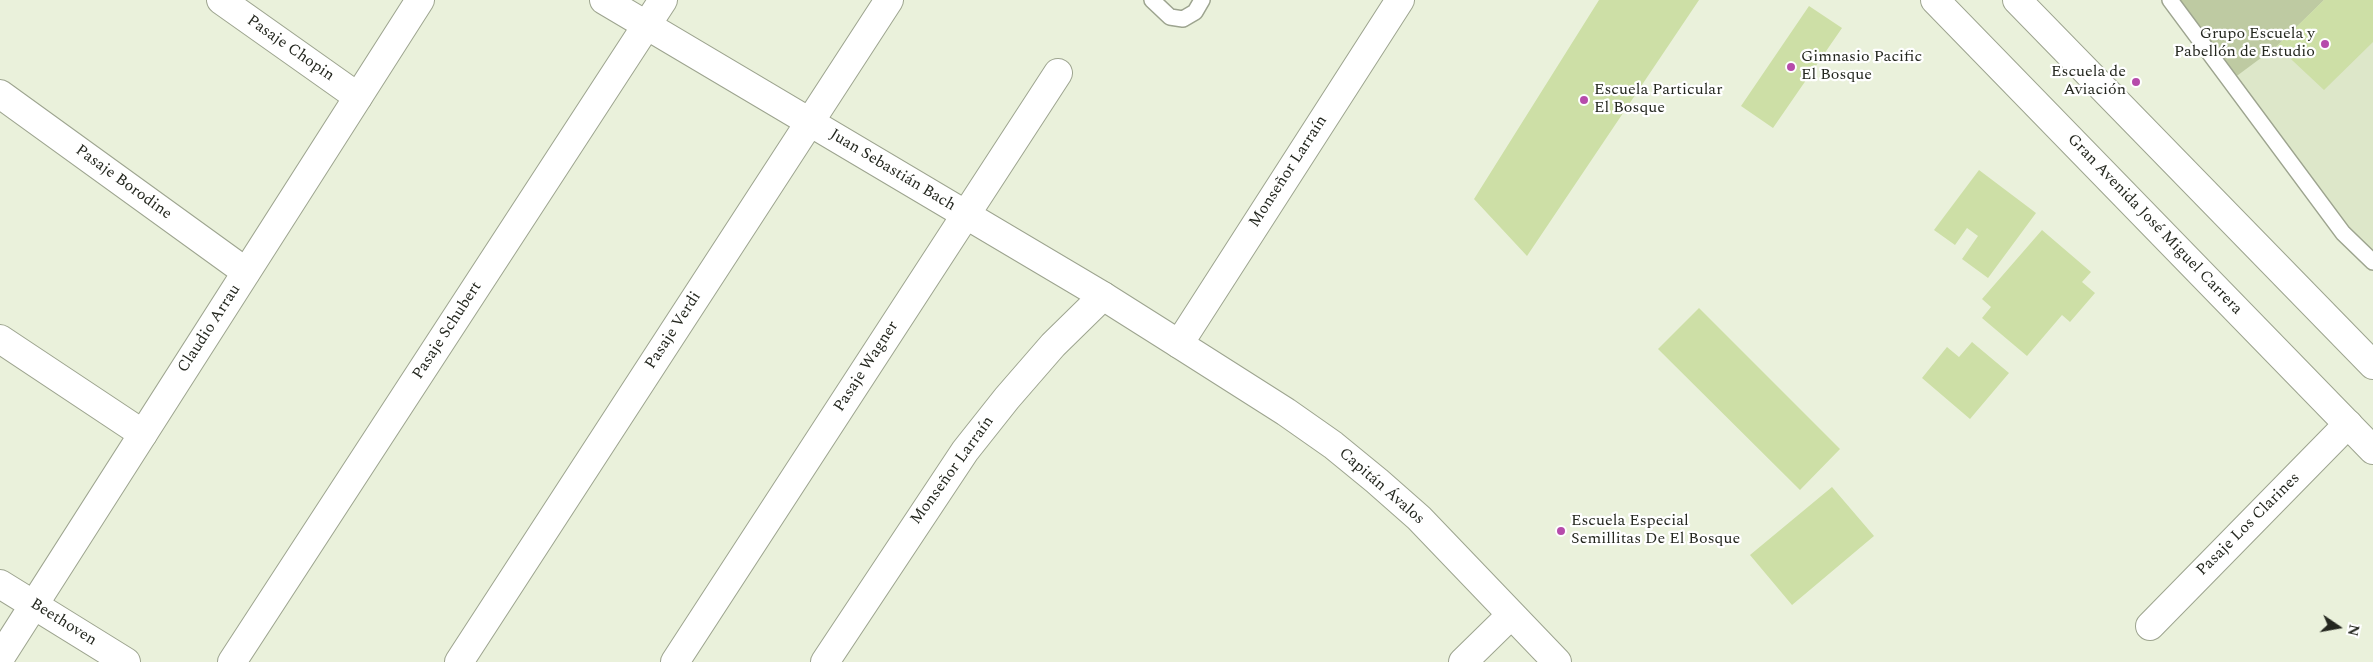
<!DOCTYPE html>
<html>
<head>
<meta charset="utf-8">
<style>
	body { margin:0 }
	#map { position:relative; width:2373px; height:662px; overflow:hidden; background:#eaf1db; font-family:Spectral,serif }
	canvas { display:block }
	.north { position:absolute; left:2313px; top:602px; width:50px; height:50px; -webkit-text-stroke:4px #fff; paint-order:stroke; rotate:102deg; font-size:14px; font-weight:700; line-height:20px; text-align:center; color:#24271f }
	.north::after { content:''; display:block; margin:auto; width:18px; height:22px; background:#24271f; clip-path:polygon(50% 0,100% 100%,50% 72%,0 100%) }
</style>
</head>
<body>
<div id="map">
<canvas width="2373" height="662"></canvas>
<div class="north">N</div>
</div>
<script>
const ctx = document.querySelector('canvas').getContext('2d');
ctx.lineJoin = 'round';
function fillPath(path, color) { ctx.fillStyle = color; ctx.fill(path, 'evenodd'); }
const shape = rows => new Path2D(rows.map(r => 'M' + r).join(''));
function trace(path, color, width, dash) { ctx.strokeStyle = color; ctx.lineWidth = width; ctx.lineCap = dash ? 'butt' : 'round'; ctx.setLineDash(dash || []); ctx.stroke(path); }
function write(font, color, halo, rows, align = 'center') {
  ctx.font = font + ' Spectral,serif'; ctx.lineWidth = 4.5; ctx.setLineDash([]); ctx.textBaseline = 'middle'; ctx.strokeStyle = halo; ctx.fillStyle = color; for (const [text, x, y, turn = 0] of rows) {
    ctx.save(); ctx.translate(x, y); ctx.rotate((+turn || 0) * Math.PI / 180); ctx.textAlign = isNaN(turn) ? turn : align; if (halo) ctx.strokeText(text, 0, 0); ctx.fillText(text, 0, 0); ctx.restore();
  }
}
fillPath(shape([
	[2170,0,2373,0,2373,262]
]), '#dde7c9');
fillPath(shape([
	[2170,0,2324,0,2277,46,2230,81]
]), '#becaa2');
fillPath(shape([
	[1599,0,1699,0,1527,256,1474,199],
	[2324,0,2373,0,2373,42,2324,90,2277,46],
	[1809,6,1842,28,1773,128,1741,106],
	[1979,170,2036,213,1988,278,1962,259,1978,236,1967,228,1955,245,1934,230],
	[2042,230,2091,272,2082,282,2095,293,2070,322,2062,315,2027,356,1982,318,1991,307,1982,299],
	[1699,308,1840,449,1800,490,1658,349],
	[1972,342,2009,373,1970,419,1922,378,1947,347,1959,357],
	[1832,487,1874,536,1792,605,1750,555]
]), '#cddfa6');
const service = shape([
	[1152,0,1170,17,1183,19,1195,12,1202,0],
	[2170,0,2343,233,2373,262]
]);
const minor = shape([
	[221,0,358,97],
	[604,0,1103,296],
	[0,94,246,272],
	[0,339,143,434],
	[1179,344,1286,412,1333,445,1377,481,1419,518,1557,662],
	[0,584,126,662],
	[2150,626,2348,424],
	[232,662,663,0],
	[459,662,889,0],
	[675,662,1058,73],
	[1463,662,1511,615]
]);
const tertiary = shape([
	[0,658,420,0],
	[825,662,965,451,1007,398,1053,345,1103,296,1179,344,1400,0]
]);
const primary = shape([
	[1935,0,2373,450],
	[2017,0,2373,365]
]);
trace(service, '#9da48f', 18);
trace(minor, '#9da48f', 30);
trace(tertiary, '#9da48f', 30);
trace(primary, '#9da48f', 30);
trace(service, '#fff', 15);
trace(minor, '#fff', 28);
trace(tertiary, '#fff', 28);
trace(primary, '#fff', 28);
for (const [x, y, r, color] of [
	[2325,44,5,"#b64bab"],
	[1791,67,5,"#b64bab"],
	[2136,82,5,"#b64bab"],
	[1584,100,5,"#b64bab"],
	[1561,531,5,"#b64bab"]
]) { const dot = new Path2D(); dot.arc(x, y, r, 0, 2 * Math.PI); ctx.fillStyle = color; ctx.fill(dot); trace(dot, '#fff', 2); }
write('16px', '#24271f', '#fff', [
	["Grupo Escuela y",2315,35,"right"],
	["Pabellón de Estudio",2315,53,"right"],
	["Gimnasio Pacific",1801,58],
	["El Bosque",1801,76],
	["Escuela de",2126,73,"right"],
	["Aviación",2126,91,"right"],
	["Escuela Particular",1594,91],
	["El Bosque",1594,109],
	["Escuela Especial",1571,522],
	["Semillitas De El Bosque",1571,540]
], 'left');
write('16px', '#24271f', '#fff', [
	["Pasaje Chopin",290,49,35],
	["Juan Sebastián Bach",892,171,31],
	["Monseñor Larraín",1289,172,-57],
	["Pasaje Borodine",123,183,36],
	["Gran Avenida José Miguel Carrera",2154,225,46],
	["Claudio Arrau",210,329,-57],
	["Pasaje Schubert",448,331,-57],
	["Pasaje Verdi",674,331,-57],
	["Pasaje Wagner",867,367,-57],
	["Monseñor Larraín",953,471,-54],
	["Capitán Ávalos",1381,487,41],
	["Pasaje Los Clarines",2249,525,-45],
	["Beethoven",63,623,32]
]);
</script>
</body>
</html>
